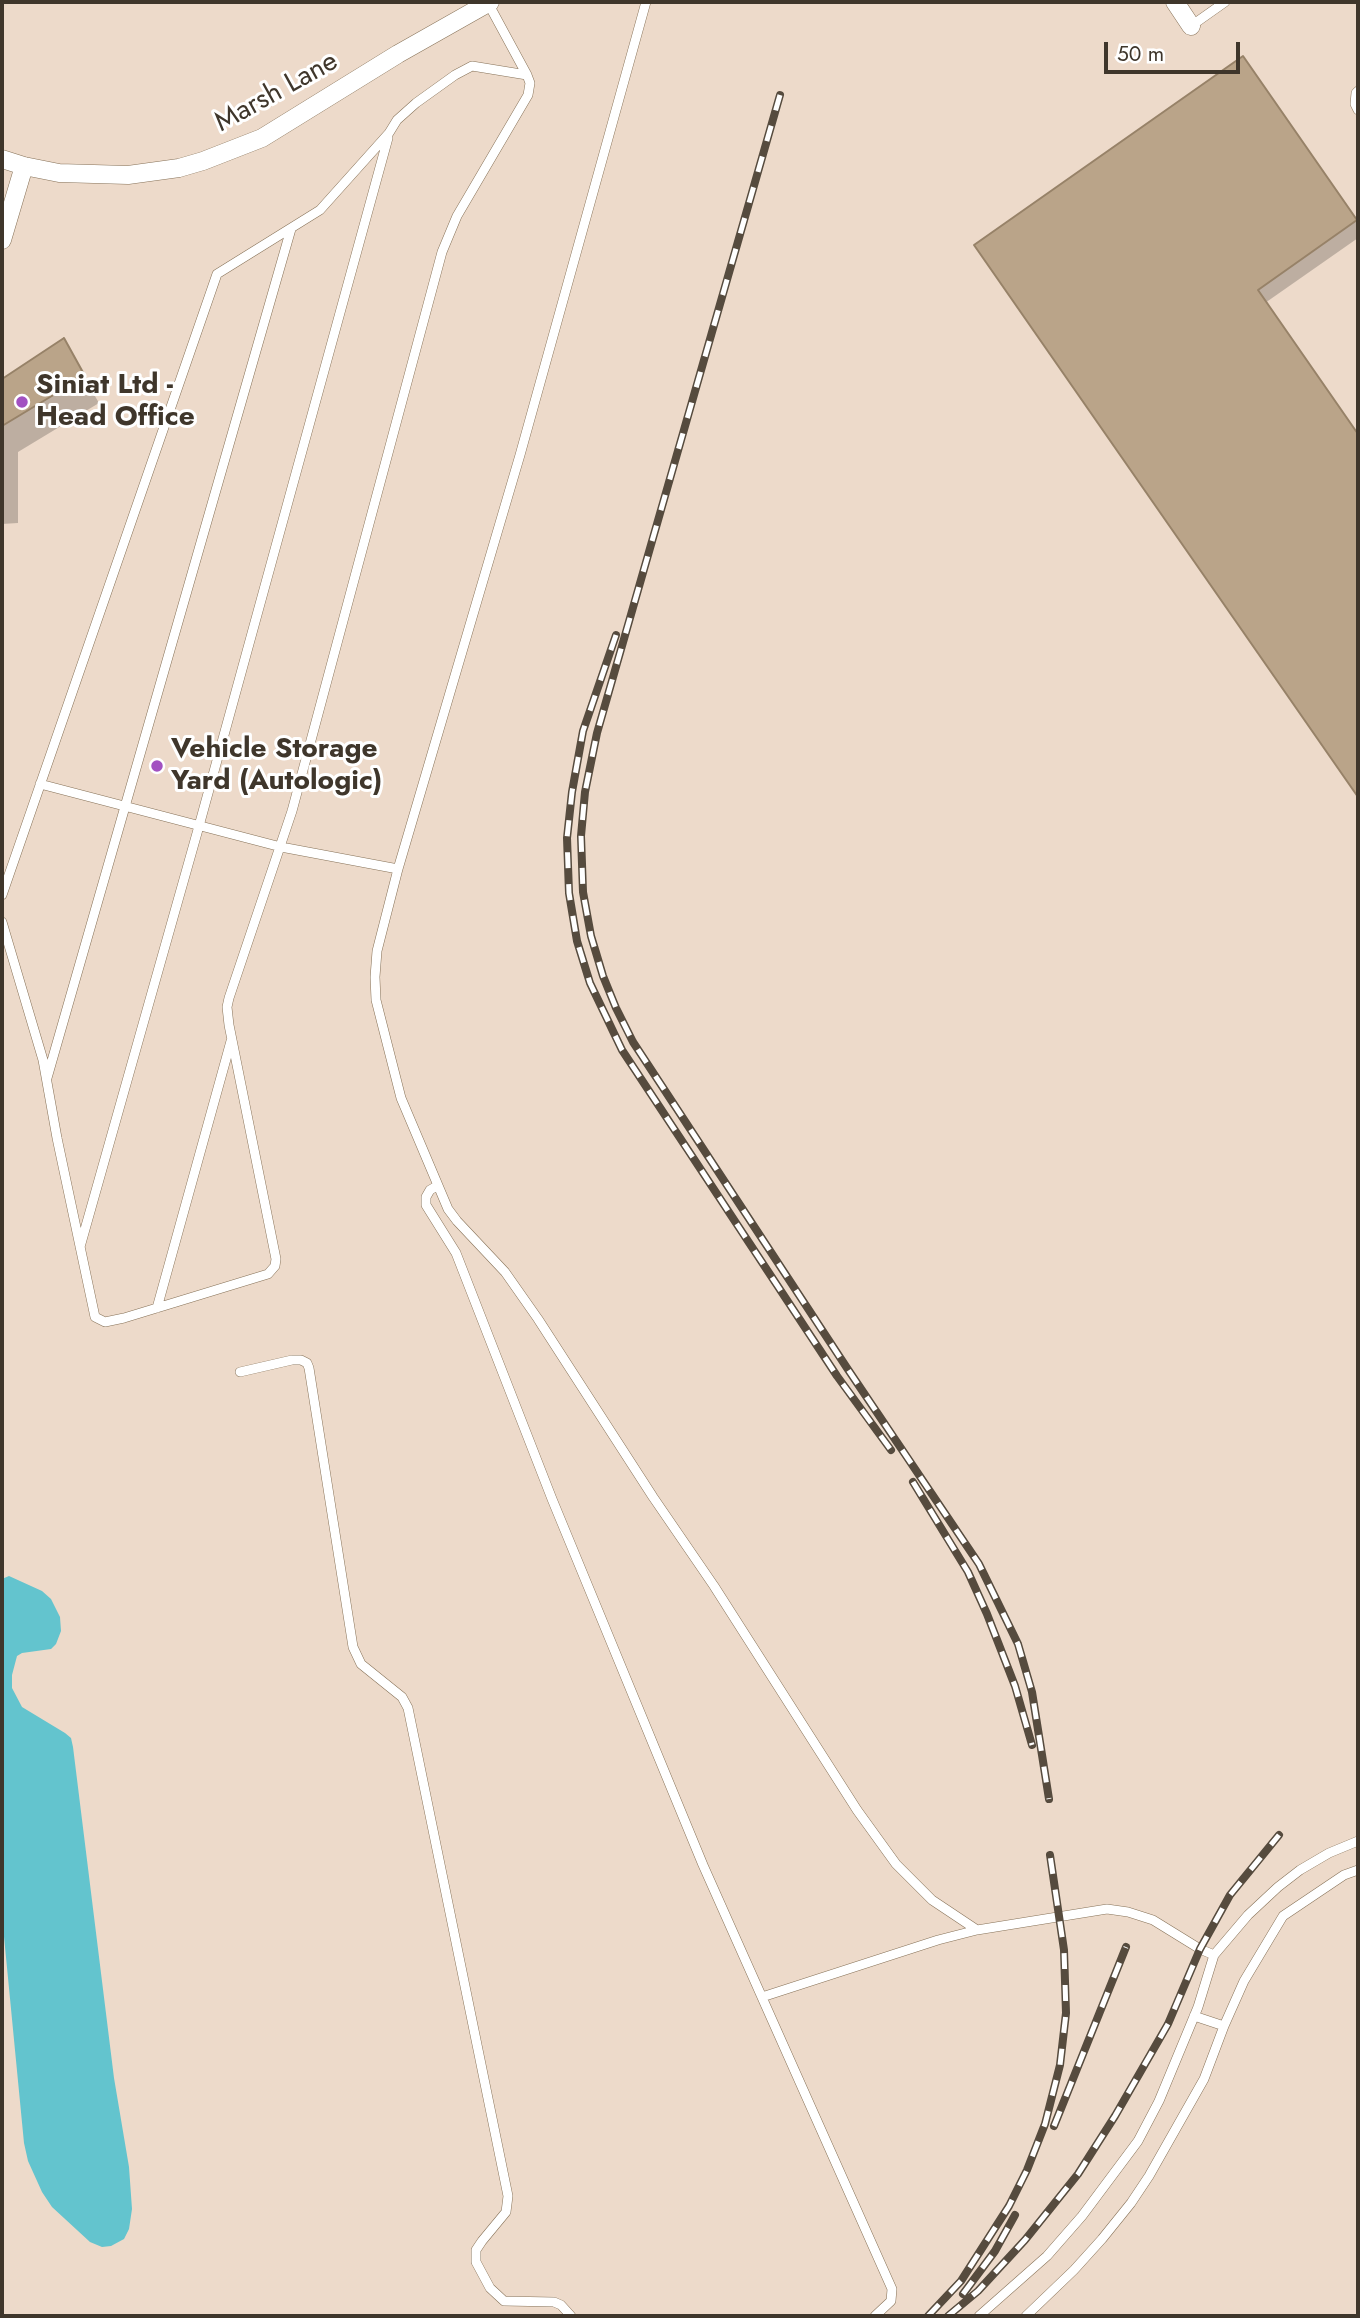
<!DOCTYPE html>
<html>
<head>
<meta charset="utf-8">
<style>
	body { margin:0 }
	#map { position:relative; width:1360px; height:2318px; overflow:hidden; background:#fbe4c7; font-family:Jost,sans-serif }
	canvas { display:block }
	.frame { position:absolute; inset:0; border:4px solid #3f362b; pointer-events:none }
	.scale { position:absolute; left:1104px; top:42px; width:136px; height:32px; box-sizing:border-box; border:4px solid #3f362b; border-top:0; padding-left:9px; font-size:21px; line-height:24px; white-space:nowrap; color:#3f362b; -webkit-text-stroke:5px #fff; paint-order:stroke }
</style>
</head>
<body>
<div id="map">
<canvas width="1360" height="2318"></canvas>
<div class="frame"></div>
<div class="scale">50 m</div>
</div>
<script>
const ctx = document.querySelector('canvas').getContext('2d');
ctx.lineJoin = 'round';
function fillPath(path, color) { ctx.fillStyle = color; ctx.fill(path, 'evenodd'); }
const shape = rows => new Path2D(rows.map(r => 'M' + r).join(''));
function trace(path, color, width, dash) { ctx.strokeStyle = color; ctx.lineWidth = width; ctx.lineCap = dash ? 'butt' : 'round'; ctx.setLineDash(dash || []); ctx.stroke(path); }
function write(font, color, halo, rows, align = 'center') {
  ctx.font = font + ' Jost,sans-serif'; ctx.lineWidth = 6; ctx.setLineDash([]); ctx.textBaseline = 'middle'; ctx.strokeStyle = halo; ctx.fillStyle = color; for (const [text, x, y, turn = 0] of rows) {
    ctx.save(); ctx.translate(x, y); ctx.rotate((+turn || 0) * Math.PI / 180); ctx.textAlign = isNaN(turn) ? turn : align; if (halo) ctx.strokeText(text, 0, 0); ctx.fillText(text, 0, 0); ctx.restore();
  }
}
fillPath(shape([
	[2,2,1358,2,1358,2316,2,2316]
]), '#eddaca');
fillPath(shape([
	[9,1576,42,1591,51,1599,60,1617,61,1631,56,1644,51,1649,22,1653,17,1656,12,1675,12,1688,22,1707,65,1733,71,1738,73,1747,114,2078,129,2167,132,2209,129,2229,124,2239,111,2246,102,2247,90,2242,52,2207,42,2192,28,2161,24,2143,2,1916,2,1579]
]), '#63c4ce');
fillPath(shape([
	[1243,59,1358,225,1358,238,1265,303,1358,437,1358,796,984,259],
	[63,341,99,403,18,452,18,523,2,524,2,381]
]), '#0003');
const building = shape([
	[1243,56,1357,220,1258,290,1358,434,1358,797,974,245,1243,56],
	[64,338,85,376,2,426,2,379,64,338]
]);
fillPath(building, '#baa489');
trace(building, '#978268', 2);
const service = shape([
	[646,2,520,455,398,869,377,951,375,977,376,1000,401,1098,448,1209,457,1221,505,1272,538,1319,653,1497,714,1586,857,1810,896,1864,932,1900,977,1930,1107,1909,1128,1912,1153,1920,1200,1949,1214,1955],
	[488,3,527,75],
	[1191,26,1225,2],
	[1358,91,1356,93,1355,104,1358,110],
	[40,784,281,847,398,869],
	[2,895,217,274,320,210,389,133,397,120,416,103,455,75,472,66,527,75,530,83,528,95,457,216,442,252,292,811,229,998,227,1007,229,1025,276,1259,275,1266,268,1274,124,1318,105,1322,95,1317,57,1138,43,1060,2,922],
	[47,1078,291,229],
	[437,1186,430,1190,426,1197,426,1205,456,1253,552,1499,703,1865,892,2289,891,2301,875,2316],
	[80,1247,199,826,388,138],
	[157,1308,231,1041],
	[240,1372,292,1360,301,1360,307,1363,309,1368,353,1647,361,1664,402,1697,408,1708,508,2196,506,2212,482,2241,476,2250,476,2262,490,2288,504,2301,554,2302,561,2305,571,2316],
	[762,1997,938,1940,977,1930],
	[1194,2016,1224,2026],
	[979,2316,1047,2256,1082,2216,1138,2141,1159,2101,1198,2007,1214,1955,1248,1915,1278,1887,1300,1870,1329,1853,1358,1841],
	[1026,2316,1074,2270,1102,2239,1131,2203,1149,2176,1204,2079,1224,2026,1244,1981,1283,1916,1344,1875,1358,1870]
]);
const minor = shape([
	[1175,2,1191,26],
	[2,159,24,166,59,173,128,175,179,168,203,161,262,138,398,54,490,2],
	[2,240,24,166]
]);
trace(service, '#877258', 10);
trace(minor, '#877258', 19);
trace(service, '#fff', 9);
trace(minor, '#fff', 18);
const rail = shape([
	[780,95,597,733,585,792,581,836,583,892,591,936,603,976,616,1008,633,1042,847,1368,979,1564,1018,1644,1032,1692,1049,1799],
	[616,635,583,731,572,792,567,838,569,893,577,941,590,983,622,1050,837,1376,891,1450],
	[913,1482,968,1572,987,1614,1015,1686,1032,1745],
	[1054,2126,1126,1947],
	[963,2294,995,2251,1015,2215],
	[928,2316,961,2281,1009,2206,1027,2170,1045,2124,1060,2065,1066,2013,1064,1950,1050,1855],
	[948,2316,978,2291,1025,2240,1078,2174,1115,2116,1168,2024,1200,1949,1230,1895,1279,1835]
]);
trace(rail, '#564b3e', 8);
trace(rail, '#fff', 5, [16]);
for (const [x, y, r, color] of [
	[22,402,7,"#a251c1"],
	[157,766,7,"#a251c1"]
]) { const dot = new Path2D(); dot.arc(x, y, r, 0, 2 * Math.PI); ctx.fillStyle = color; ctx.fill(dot); trace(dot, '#fff', 2.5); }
write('28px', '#3f362b', '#fff', [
	["Marsh Lane",277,93,-29]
]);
write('bold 28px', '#3f362b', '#fff', [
	["Siniat Ltd -",36,386],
	["Head Office",36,418],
	["Vehicle Storage",171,750],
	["Yard (Autologic)",171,782]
], 'left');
</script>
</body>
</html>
